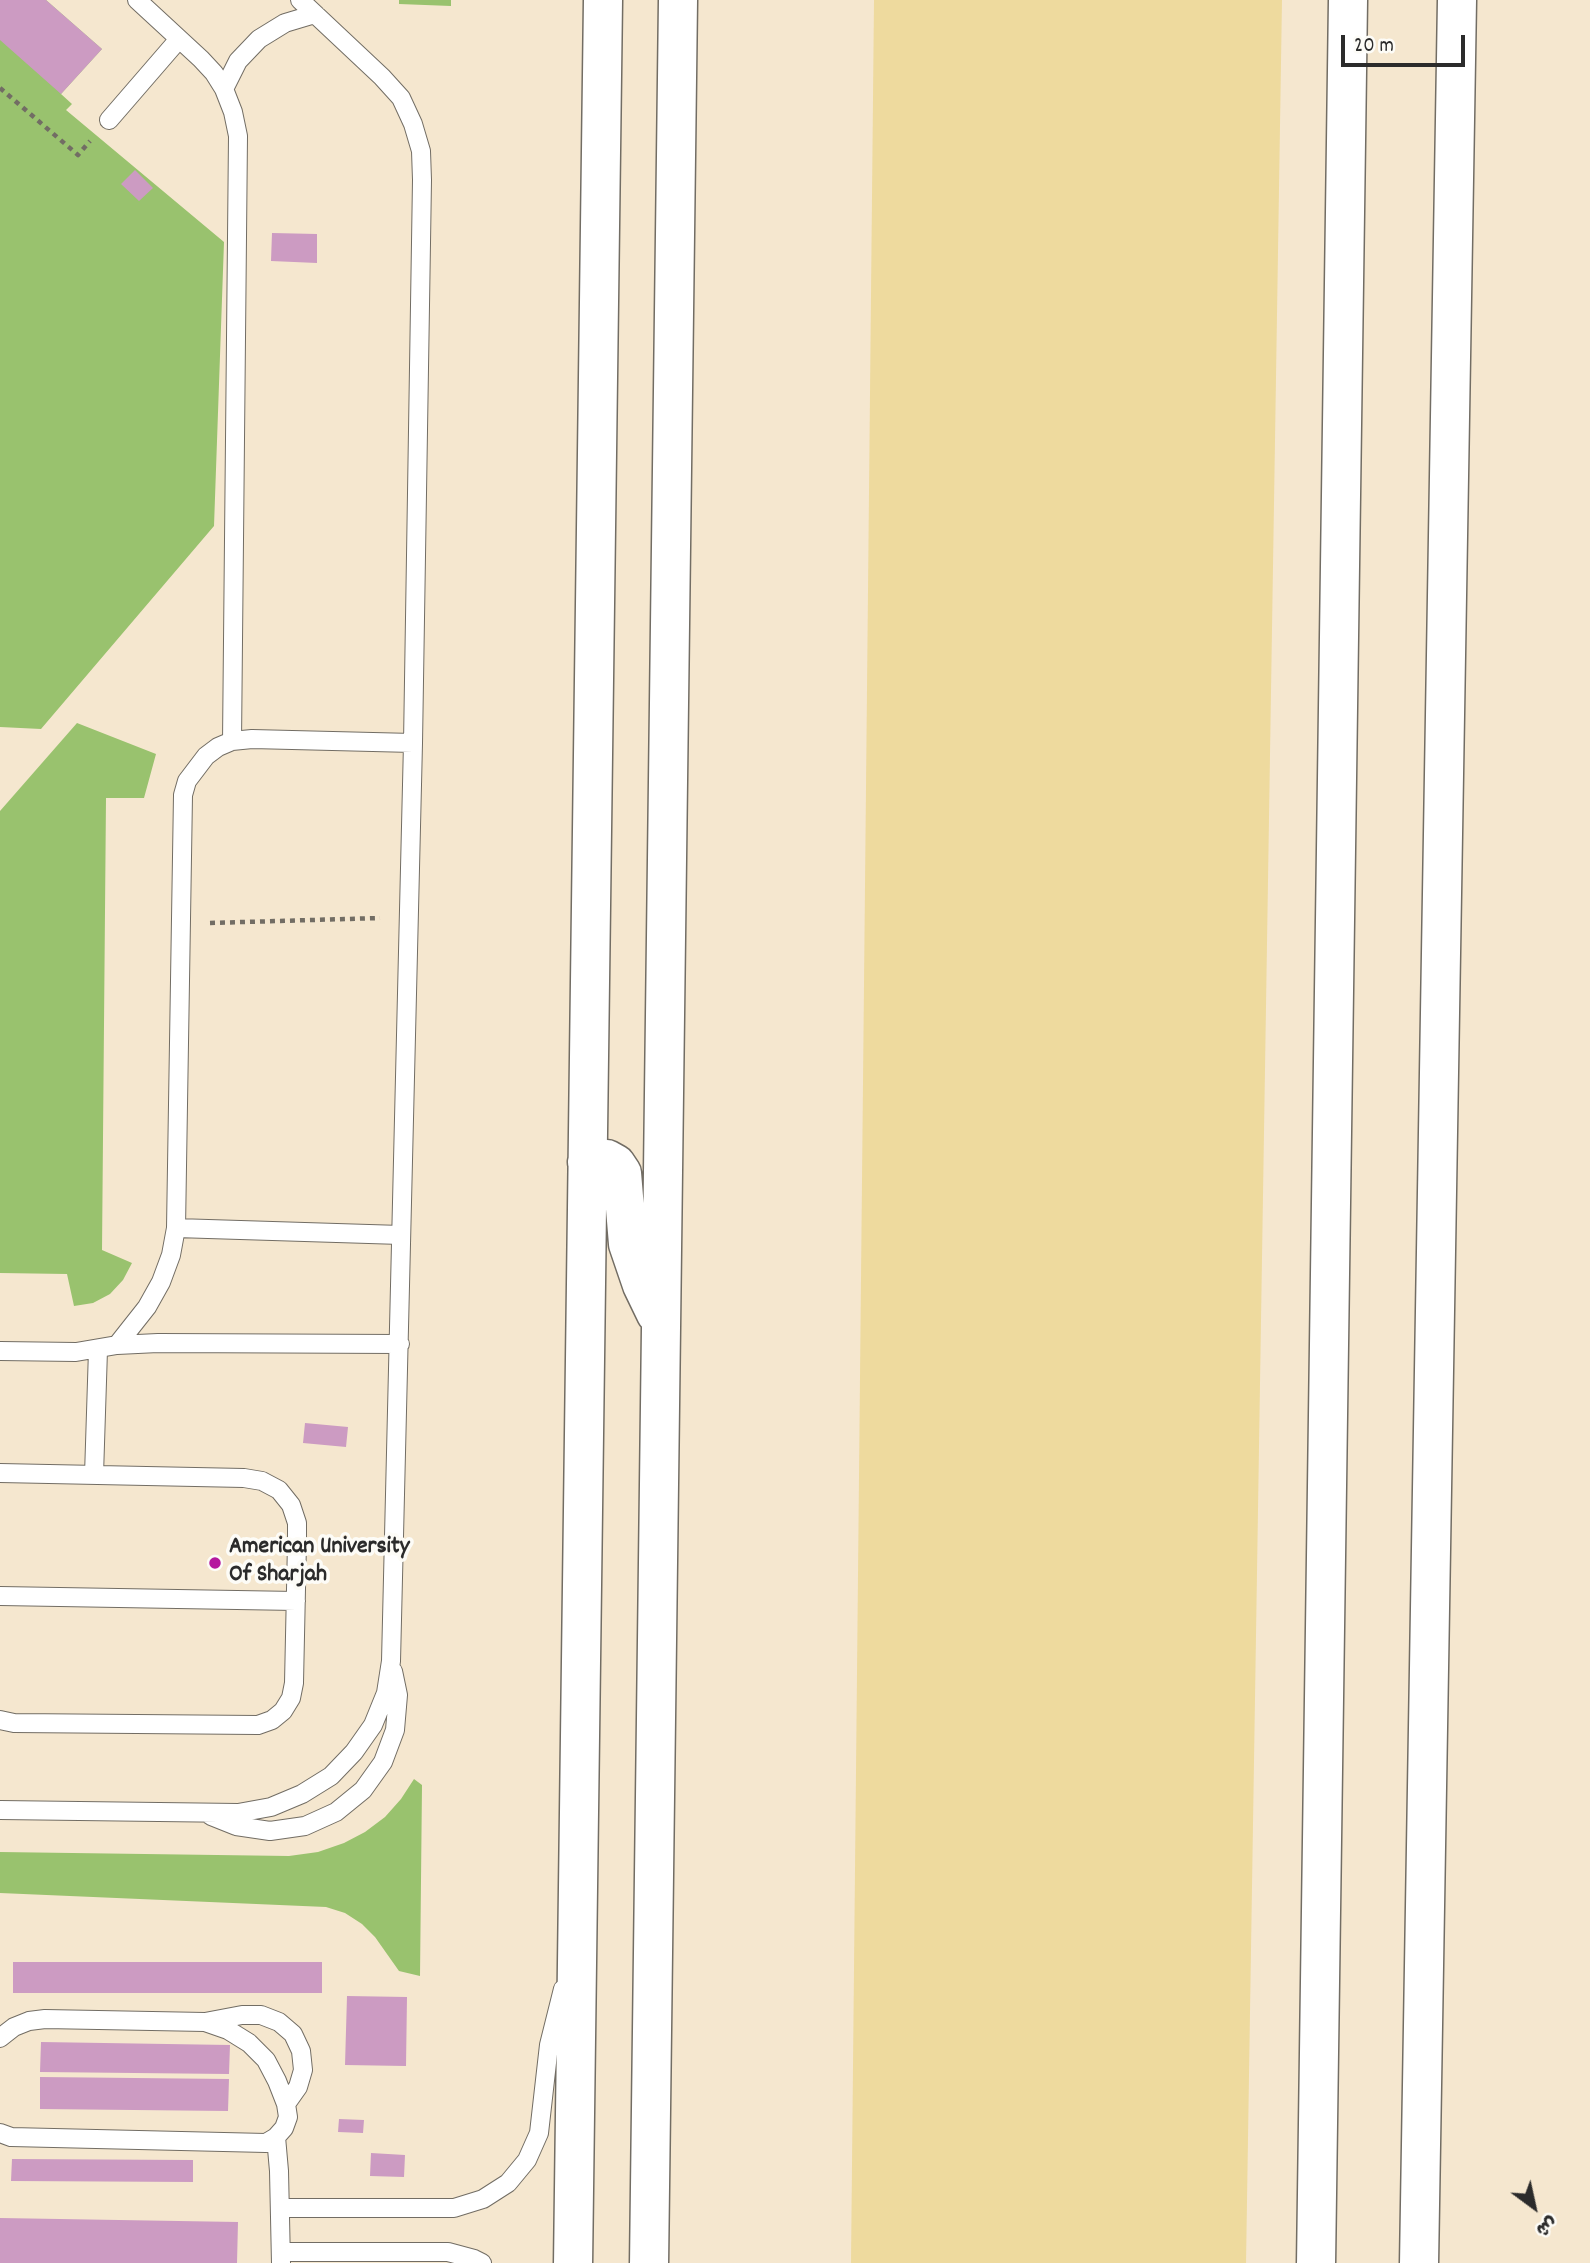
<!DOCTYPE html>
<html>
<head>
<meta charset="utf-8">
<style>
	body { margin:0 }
	#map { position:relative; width:1590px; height:2263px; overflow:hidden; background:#f5e7cf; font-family:Dekko,"Playpen Sans Arabic",sans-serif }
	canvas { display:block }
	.north { position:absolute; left:1499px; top:2172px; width:70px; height:70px; -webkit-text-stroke:5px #fdfcf7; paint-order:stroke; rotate:147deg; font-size:19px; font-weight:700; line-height:28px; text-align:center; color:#2b2b2b }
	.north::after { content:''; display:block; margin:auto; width:24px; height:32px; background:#2b2b2b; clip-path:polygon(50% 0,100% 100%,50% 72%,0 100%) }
	.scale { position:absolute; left:1341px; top:35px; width:124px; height:32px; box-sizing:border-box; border:4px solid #2b2b2b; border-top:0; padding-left:9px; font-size:21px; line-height:24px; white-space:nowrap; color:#2b2b2b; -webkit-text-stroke:5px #fdfcf7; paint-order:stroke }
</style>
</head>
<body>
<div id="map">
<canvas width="1590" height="2263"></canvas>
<div class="north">ش</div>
<div class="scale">20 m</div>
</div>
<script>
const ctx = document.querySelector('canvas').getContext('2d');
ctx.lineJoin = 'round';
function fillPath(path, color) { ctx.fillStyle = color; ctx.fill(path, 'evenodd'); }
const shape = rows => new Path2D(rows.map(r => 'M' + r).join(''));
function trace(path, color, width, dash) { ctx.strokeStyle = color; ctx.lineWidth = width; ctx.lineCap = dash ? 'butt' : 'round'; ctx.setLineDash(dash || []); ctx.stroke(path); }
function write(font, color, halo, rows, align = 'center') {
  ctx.font = font + ' Dekko,sans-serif'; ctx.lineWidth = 7; ctx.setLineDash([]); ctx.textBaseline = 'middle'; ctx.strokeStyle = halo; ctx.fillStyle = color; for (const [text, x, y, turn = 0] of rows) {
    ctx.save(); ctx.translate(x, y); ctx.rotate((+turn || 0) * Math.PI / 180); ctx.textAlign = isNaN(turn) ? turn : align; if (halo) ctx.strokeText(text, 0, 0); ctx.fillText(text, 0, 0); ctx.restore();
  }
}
fillPath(shape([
	[0,0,46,0,102,49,61,94,72,104,66,110,224,242,214,526,41,729,0,727],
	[399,0,451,0,451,6,399,4],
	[77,723,156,754,144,798,106,798,102,1250,132,1263,123,1280,110,1294,93,1303,74,1306,67,1274,0,1273,0,811],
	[414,1779,422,1785,420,1976,399,1971,375,1937,362,1924,345,1913,326,1907,0,1893,0,1852,289,1856,318,1852,344,1843,365,1832,385,1817,401,1799]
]), '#99c26e');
fillPath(shape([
	[874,0,1282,0,1246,2263,851,2263]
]), '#eeda9e');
fillPath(shape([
	[0,0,46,0,102,49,61,94,0,40],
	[135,170,153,188,139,201,121,184],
	[272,233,317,234,317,263,271,261],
	[305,1423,348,1427,346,1447,303,1443],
	[13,1962,322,1962,322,1993,13,1993],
	[347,1996,407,1997,406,2066,345,2065],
	[41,2042,230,2045,229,2074,40,2072],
	[40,2077,229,2079,228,2111,40,2109],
	[339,2119,364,2120,363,2133,338,2132],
	[371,2153,405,2155,404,2177,370,2176],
	[12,2159,193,2160,193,2182,11,2181],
	[0,2218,238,2222,237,2263,0,2263]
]), '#cc9bc2');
const service = shape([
	[137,0,201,59,214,73,224,89,233,112,238,136,232,741],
	[224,89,238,61,259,39,285,23,315,14],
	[109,120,179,39],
	[176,1228,401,1235],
	[117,1345,147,1307,161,1282,171,1255,176,1228,183,795,187,781,206,756,218,747,232,741,252,739,413,743],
	[0,1351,76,1352,117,1345,158,1343,400,1344],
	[0,1473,244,1478,262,1481,279,1490,291,1505,297,1523,297,1542,294,1683,291,1698,283,1711,272,1720,258,1725,14,1723,0,1720],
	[94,1475,98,1350],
	[0,1596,296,1601],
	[0,1810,238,1813,271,1807,302,1794,331,1776,354,1752,373,1725,386,1693,391,1661,413,743,422,180,421,151,413,124,401,98,382,77,300,0],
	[211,1816,236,1826,270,1831,305,1826,336,1812,363,1790,383,1762,395,1730,398,1695,393,1671],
	[0,2038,14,2027,29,2021,45,2019,205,2022,242,2015,261,2015,279,2022,293,2034,301,2051,303,2070,298,2087,286,2104],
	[0,2133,11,2137,266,2143,276,2137,284,2128,288,2117,286,2104,277,2081,266,2060,249,2043,228,2030,205,2022],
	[276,2137,279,2171,281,2263],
	[280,2208,454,2208,483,2199,508,2183,527,2160,539,2133,549,2045,563,1989],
	[281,2252,448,2252,474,2259,482,2263]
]);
const tertiary = shape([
	[587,1162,597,1159,607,1159,616,1164,622,1173,628,1244,642,1285,656,1314],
	[573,2263,603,0],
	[649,2263,678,0],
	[1316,2263,1348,0],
	[1419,2263,1457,0]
]);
trace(service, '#726d64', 20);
trace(tertiary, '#726d64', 41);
trace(shape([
	[0,88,78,155,90,141],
	[210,923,380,918]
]), '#726d64', 4.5, [5, 5]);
trace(service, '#fff', 18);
trace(tertiary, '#fff', 38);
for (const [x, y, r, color] of [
	[215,1563,7,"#b5179e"]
]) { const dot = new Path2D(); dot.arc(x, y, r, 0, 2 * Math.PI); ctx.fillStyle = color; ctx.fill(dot); trace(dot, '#fdfcf7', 2.5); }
write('bold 24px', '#2b2b2b', '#fdfcf7', [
	["American University",229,1549],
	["Of Sharjah",229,1577]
], 'left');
</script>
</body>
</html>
